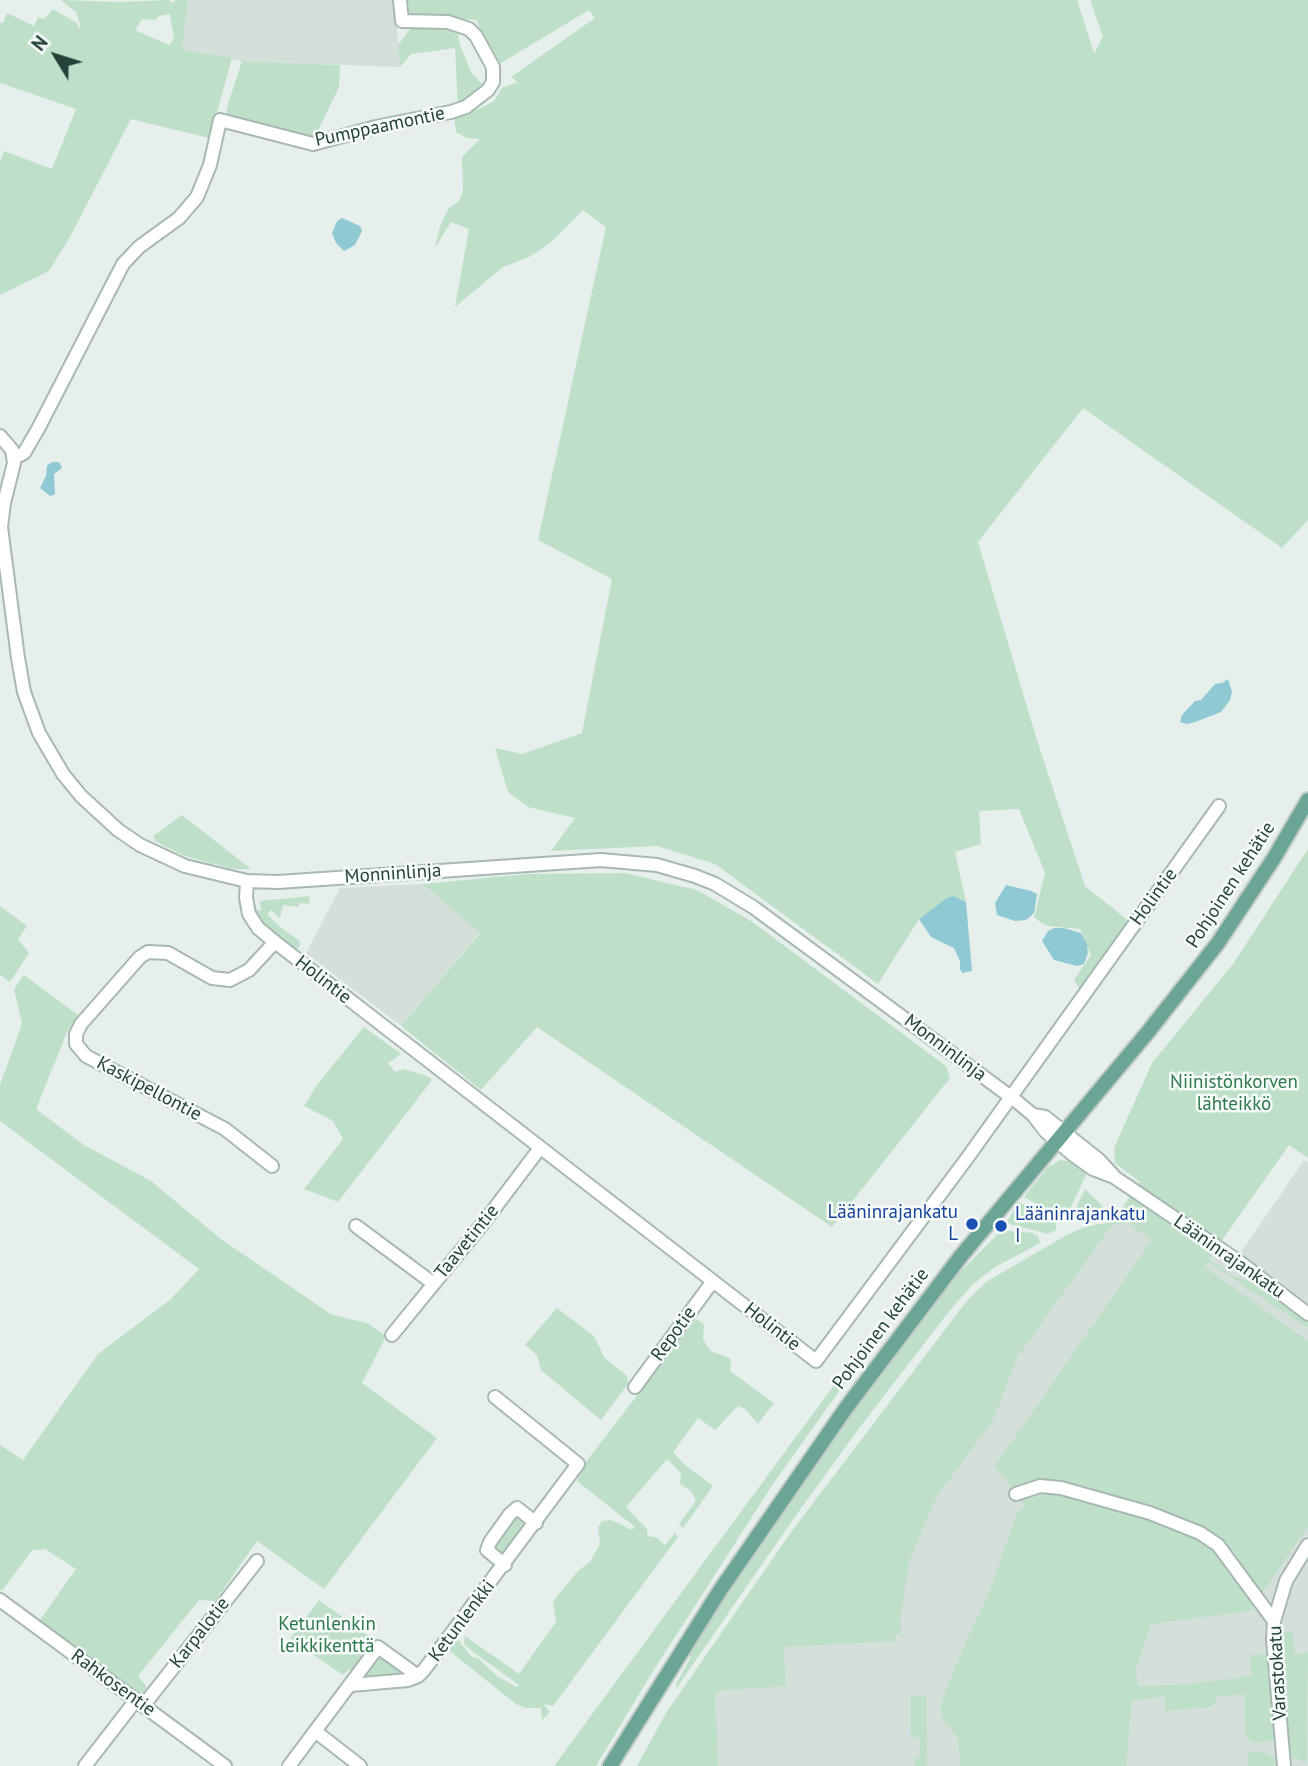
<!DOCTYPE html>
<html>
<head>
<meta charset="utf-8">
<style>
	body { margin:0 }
	#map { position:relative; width:1308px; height:1766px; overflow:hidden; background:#e6efeb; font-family:"PT Sans",sans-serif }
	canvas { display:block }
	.north { position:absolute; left:21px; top:21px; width:70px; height:70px; -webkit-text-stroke:5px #f7fbf9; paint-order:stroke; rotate:308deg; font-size:19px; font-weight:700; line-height:28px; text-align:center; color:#24423a }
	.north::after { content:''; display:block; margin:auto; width:24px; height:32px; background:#24423a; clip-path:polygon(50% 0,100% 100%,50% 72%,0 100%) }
</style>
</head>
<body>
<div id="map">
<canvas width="1308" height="1766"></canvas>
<div class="north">N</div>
</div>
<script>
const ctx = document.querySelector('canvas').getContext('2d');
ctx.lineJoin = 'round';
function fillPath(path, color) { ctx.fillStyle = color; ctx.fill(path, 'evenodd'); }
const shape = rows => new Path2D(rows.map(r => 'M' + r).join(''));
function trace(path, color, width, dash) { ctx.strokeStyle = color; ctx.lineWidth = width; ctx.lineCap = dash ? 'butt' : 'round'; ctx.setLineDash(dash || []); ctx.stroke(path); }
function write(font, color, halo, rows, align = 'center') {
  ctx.font = font + ' "PT Sans",sans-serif'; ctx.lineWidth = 5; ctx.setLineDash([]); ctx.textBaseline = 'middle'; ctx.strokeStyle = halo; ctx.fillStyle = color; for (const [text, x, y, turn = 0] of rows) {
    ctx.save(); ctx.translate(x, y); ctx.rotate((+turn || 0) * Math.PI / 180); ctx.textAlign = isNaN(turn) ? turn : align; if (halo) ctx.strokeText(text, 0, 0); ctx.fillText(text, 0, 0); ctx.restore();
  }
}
fillPath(shape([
	[188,0,395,0,400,67,242,61,182,50],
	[423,884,480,932,401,1026,306,953,340,888],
	[1304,1160,1308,1163,1308,1766,697,1766,707,1669,830,1613,1131,1198,1231,1267]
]), '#d4dfda');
fillPath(shape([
	[61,0,119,2,170,0,172,3,176,0,188,0,182,50,232,58,215,120,213,139,131,119,70,237,49,271,0,295,0,162,4,151,52,169,76,109,0,83,0,23,3,23,7,13,34,26,38,17,44,19,53,9,77,23,79,30,80,24,76,12],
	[170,14,174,39,169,45,135,30,142,19,155,20,159,16],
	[408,0,1077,0,1094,53,1103,37,1090,0,1308,0,1308,520,1282,548,1083,408,978,542,1036,737,1085,886,1130,922,1080,990,1074,980,1091,955,1080,929,1048,926,1034,918,1045,873,1019,809,979,811,981,844,955,852,966,902,953,896,919,919,878,984,715,864,657,846,551,851,575,818,528,807,508,792,495,748,522,754,582,733,612,579,538,540,606,227,583,210,549,244,529,257,503,267,455,307,469,229,451,222,435,248,440,226,449,208,459,201,463,191,462,157,480,139,467,138,456,132,454,117,481,108,494,101,502,88,518,82,511,77,595,18,589,10,498,65,476,20,409,14],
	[457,26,460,45,472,74,486,87,458,106,455,48,411,54,400,67,398,45,411,28],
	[242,61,340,65,339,87,314,139,226,116,228,104],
	[182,815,251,869,234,869,202,861,182,855,155,841,153,836],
	[1308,849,1308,1158,1289,1145,1209,1259,1232,1276,1250,1281,1270,1294,1308,1323,1308,1328,1208,1262,1204,1267,1308,1341,1308,1526,1250,1611,1151,1624,1136,1669,1138,1686,1181,1685,1252,1676,1250,1655,1268,1654,1275,1740,1256,1743,1246,1738,1244,1694,1219,1696,1211,1707,1165,1711,1165,1696,1132,1701,1126,1766,960,1766,958,1739,941,1716,941,1704,954,1669,991,1587,1017,1514,1025,1505,995,1466,1152,1240,1127,1223,1112,1225,1018,1356,993,1420,936,1498,909,1561,900,1621,901,1634,894,1635,896,1641,784,1647,786,1686,715,1691,718,1766,637,1766,666,1713,791,1532,966,1302,986,1282,1063,1237,1084,1227,1112,1222,1140,1182,1115,1163,1114,1148,1152,1063,1233,964],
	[625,873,697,890,751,921,946,1066,950,1078,832,1227,537,1027,481,1090,401,1026,480,933,423,884,528,874],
	[310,896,309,904,299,903,299,907,283,905,280,918,271,910,267,914,280,927,300,941,299,947,293,951,266,930,252,908,261,911,260,901],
	[0,906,27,926,18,939,29,953,10,982,0,975],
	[24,975,78,1015,68,1030,36,1109,84,1145,151,1181,221,1239,332,1315,367,1323,386,1336,362,1383,437,1438,324,1589,257,1541,215,1601,199,1600,138,1676,147,1687,141,1695,40,1620,76,1569,45,1549,32,1550,2,1591,0,1590,0,1445,23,1460,98,1354,171,1299,199,1269,0,1121,0,1085,22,1024,14,989],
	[364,1027,401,1054,388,1063,395,1072,404,1069,427,1076,432,1080,338,1202,304,1189,343,1139,333,1121,304,1106,316,1086],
	[1060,1160,1074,1162,1087,1172,1068,1214,1057,1215,1024,1197,1047,1168],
	[1085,1189,1109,1212,1108,1218,1079,1221,1070,1220],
	[1019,1202,1052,1218,1056,1223,1056,1230,1048,1234,1006,1223],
	[1002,1230,1033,1233,1038,1236,1040,1243,995,1267,972,1285,947,1314,860,1427,794,1518,676,1689,676,1684,691,1657,687,1651,746,1563,862,1397,958,1274],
	[557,1308,594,1336,604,1357,627,1376,628,1384,601,1420,541,1370,537,1355,525,1345],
	[696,1319,704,1324,703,1340,711,1351,731,1359,730,1371,774,1403,758,1424,745,1409,738,1406,715,1430,698,1418,673,1452,685,1465,713,1486,683,1528,679,1524,696,1501,691,1491,680,1484,681,1473,667,1459,626,1507,647,1529,647,1534,651,1537,656,1537,665,1545,675,1533,678,1537,553,1706,544,1704,550,1712,542,1720,541,1708,526,1708,516,1704,447,1649,456,1637,471,1656,479,1659,497,1676,516,1687,519,1685,472,1651,464,1644,465,1636,519,1674,556,1622,553,1601,579,1570,590,1562,600,1544,598,1527,602,1521,611,1520,632,1530,635,1527,577,1481,585,1463],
	[847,1380,775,1481,650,1676,596,1766,554,1766,837,1381],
	[516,1515,528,1524,503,1558,494,1551,493,1545],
	[319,1600,374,1640,352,1670,349,1669,343,1675,290,1639],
	[1284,1632,1292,1632,1295,1654,1308,1653,1306,1762,1291,1757,1287,1751,1279,1647,1281,1637],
	[379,1654,408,1675,359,1679],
	[926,1696,927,1766,915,1766,915,1758,920,1758,919,1737,911,1737,910,1697],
	[1251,1751,1262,1752,1274,1758,1274,1766,1249,1766,1247,1756]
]), '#bfe0c8');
fillPath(shape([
	[342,218,360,226,362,231,355,245,344,251,336,243,332,233,337,221],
	[52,462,59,462,62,468,54,474,55,494,50,496,40,488,46,476,47,466],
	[1228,679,1232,692,1230,700,1221,712,1195,722,1187,724,1180,722,1182,715,1195,701,1201,700,1215,684,1222,683],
	[1006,885,1031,891,1037,894,1034,913,1026,920,1015,921,997,915,995,903],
	[953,896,966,902,972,971,962,973,960,969,960,961,954,948,931,937,919,919,947,898],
	[1054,928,1064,928,1081,933,1087,944,1088,953,1084,964,1077,966,1054,960,1042,941,1048,931]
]), '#8ec9d4');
const minor = shape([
	[0,436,12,450,14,463,4,503,1,527,18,658,24,692,39,733,63,774,81,796,118,830,140,845,185,866,247,881,278,882,601,860,657,865,695,876,715,884,753,907,1015,1100,1033,1115,1046,1132,1072,1154,1093,1169,1114,1177,1129,1187,1241,1263,1308,1314],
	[14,458,24,453,38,429,123,264,139,247,179,218,197,197,210,165,220,120,313,144,376,127,451,112,466,107,488,90,493,82,493,67,476,36,469,29,448,22,402,21,400,0],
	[247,881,246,898,249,914,258,928,275,942,816,1361,968,1157,1219,806],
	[1033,1115,1045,1117,1099,1160,1113,1175],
	[272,1166,225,1129,86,1056,76,1044,76,1034,81,1024,140,957,148,952,168,953,212,978,230,980,249,970,275,942],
	[356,1226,434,1284],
	[392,1335,485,1221,540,1148],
	[635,1387,713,1281],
	[1016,1494,1040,1486,1061,1488,1150,1513,1200,1533,1218,1545,1274,1621],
	[505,1565,487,1550,490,1542,510,1514,517,1508,536,1523],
	[0,1600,225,1766],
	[351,1685,408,1680,418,1676,424,1670,578,1464,495,1397],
	[143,1706,257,1561],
	[315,1731,360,1766],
	[85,1766,136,1700],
	[289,1766,378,1647,418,1676],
	[1284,1766,1273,1639,1274,1621,1286,1581,1308,1545]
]);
const major = shape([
	[610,1766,719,1592,846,1408,961,1256,1148,1032,1218,943,1274,858,1308,800]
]);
trace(minor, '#a8b8b2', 16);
trace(major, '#c2cac8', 18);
trace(minor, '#fff', 12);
trace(major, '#6aa596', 14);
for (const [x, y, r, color] of [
	[972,1224,7,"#1a4fb4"],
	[1001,1226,7,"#1a4fb4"]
]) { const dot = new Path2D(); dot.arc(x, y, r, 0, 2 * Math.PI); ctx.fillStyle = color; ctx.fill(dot); trace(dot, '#f7fbf9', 2.5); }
write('19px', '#24423a', '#f7fbf9', [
	["Pumppaamontie",380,127,-12],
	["Monninlinja",393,874,-4],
	["Pohjoinen kehätie",1231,885,-57],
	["Holintie",1154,897,-54],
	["Holintie",323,980,38],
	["Monninlinja",945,1048,37],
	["Kaskipellontie",149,1089,28],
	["Taavetintie",467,1242,-51],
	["Lääninrajankatu",1229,1257,35],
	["Holintie",772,1327,38],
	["Pohjoinen kehätie",881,1329,-53],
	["Repotie",674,1334,-54],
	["Ketunlenkki",462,1621,-53],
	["Karpalotie",200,1633,-52],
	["Varastokatu",1278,1673,-93],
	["Rahkosentie",113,1683,36]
]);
write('19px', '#2d7a4b', '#f7fbf9', [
	["Niinistönkorven",1234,1083],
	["lähteikkö",1234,1105],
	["Ketunlenkin",327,1625],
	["leikkikenttä",327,1647]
]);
write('19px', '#164399', '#f7fbf9', [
	["Lääninrajankatu",958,1213],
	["L",958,1235],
	["Lääninrajankatu",1015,1215,"left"],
	["I",1015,1237,"left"]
], 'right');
</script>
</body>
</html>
